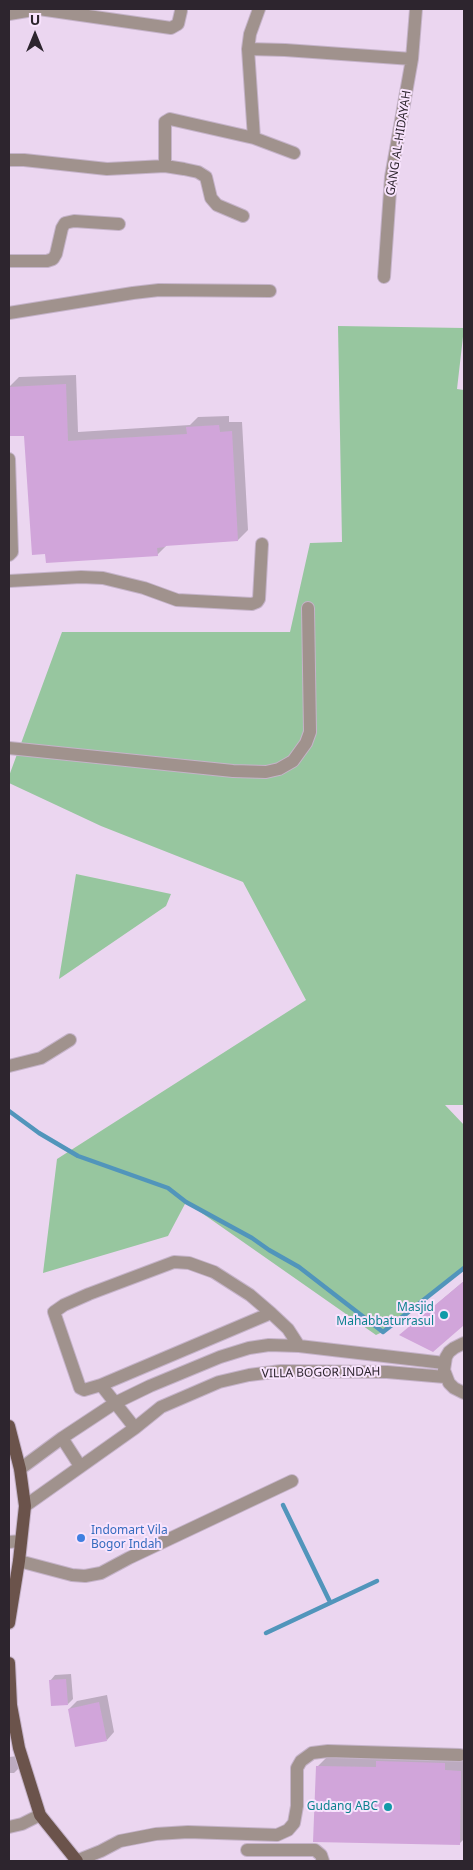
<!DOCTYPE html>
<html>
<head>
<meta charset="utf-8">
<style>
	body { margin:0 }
	#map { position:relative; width:473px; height:1870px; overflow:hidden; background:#ebd6f0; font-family:"Noto Sans",sans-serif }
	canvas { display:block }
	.frame { position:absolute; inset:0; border:10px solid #2d252e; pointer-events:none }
	.north { position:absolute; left:10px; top:10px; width:50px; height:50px; -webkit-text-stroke:4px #f8e3fd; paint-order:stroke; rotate:0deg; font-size:14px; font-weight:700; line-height:20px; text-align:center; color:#2d252e }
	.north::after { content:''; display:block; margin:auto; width:18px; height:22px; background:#2d252e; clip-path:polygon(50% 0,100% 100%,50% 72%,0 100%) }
</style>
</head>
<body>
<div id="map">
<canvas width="473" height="1870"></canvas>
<div class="frame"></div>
<div class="north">U</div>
</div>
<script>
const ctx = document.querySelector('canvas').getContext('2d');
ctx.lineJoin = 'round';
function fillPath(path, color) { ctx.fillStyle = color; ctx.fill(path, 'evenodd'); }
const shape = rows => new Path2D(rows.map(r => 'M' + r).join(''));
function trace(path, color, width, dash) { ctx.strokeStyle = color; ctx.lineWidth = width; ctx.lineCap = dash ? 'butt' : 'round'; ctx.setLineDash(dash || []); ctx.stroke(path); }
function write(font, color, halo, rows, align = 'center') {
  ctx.font = font + ' "Noto Sans",sans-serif'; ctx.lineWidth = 4; ctx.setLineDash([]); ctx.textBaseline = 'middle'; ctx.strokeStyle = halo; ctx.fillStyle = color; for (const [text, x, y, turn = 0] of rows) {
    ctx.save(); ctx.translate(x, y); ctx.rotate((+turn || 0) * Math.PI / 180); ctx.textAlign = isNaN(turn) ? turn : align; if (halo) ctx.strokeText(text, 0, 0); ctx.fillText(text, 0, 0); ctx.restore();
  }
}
fillPath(shape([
	[338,326,464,328,457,389,464,390,464,1105,445,1105,464,1125,464,1268,395,1326,376,1335,186,1202,168,1236,43,1273,57,1159,306,1000,243,882,101,826,9,783,9,776,62,632,290,632,310,543,342,542],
	[76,874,171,894,166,906,59,979]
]), '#97c69f');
fillPath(shape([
	[76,375,78,432,190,425,198,417,229,416,229,422,242,422,248,530,238,540,168,544,157,555,25,434,9,435,9,387,19,377],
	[464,1281,464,1324,432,1350,411,1326],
	[71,1674,73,1699,68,1704,50,1681,55,1675],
	[107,1695,114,1732,107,1740,69,1709,77,1701],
	[18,1756,20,1767,14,1773,9,1773,9,1757],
	[327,1757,464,1761,464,1839,459,1844,317,1767]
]), '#0003');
trace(shape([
	[9,1111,39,1133,78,1156,168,1188,186,1202,252,1238,269,1250,299,1267,383,1332,464,1268],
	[283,1505,330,1602],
	[266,1633,377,1581]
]), '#5195bb', 4.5);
fillPath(shape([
	[66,384,68,441,187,434,186,427,219,425,220,432,232,431,238,541,165,546,165,547,157,548,158,556,46,563,45,554,32,555,24,436,9,436,9,387],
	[464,1281,463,1326,433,1352,399,1335],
	[66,1679,68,1705,51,1706,49,1680],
	[99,1702,107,1741,75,1747,68,1709],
	[376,1761,445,1763,445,1770,461,1771,460,1845,313,1842,316,1766,376,1767]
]), '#d1a5da');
const minor = shape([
	[9,14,39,9,171,28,178,24,181,11],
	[248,49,285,50,412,59],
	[254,138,248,49,250,34,259,9],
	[9,160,24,160,107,169,165,166,184,169,198,172,206,177,211,198,217,205,243,216],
	[165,166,165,122,170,119,254,138,294,153],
	[9,261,47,261,53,259,56,254,62,228,65,223,74,221,119,224],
	[384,277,391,177,412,59,416,9],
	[9,313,133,293,159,290,270,291],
	[9,459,12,552,9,555],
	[9,581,81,577,103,578,144,588,177,600,252,604,257,602,259,599,262,544],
	[9,748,233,771,266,772,279,769,293,761,306,743,310,732,308,608],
	[9,1066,41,1058,70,1040],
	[271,1313,101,1385,84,1390,80,1388,54,1312,64,1305,89,1294,174,1262,189,1263,214,1272,250,1295,271,1313,288,1329,299,1346],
	[464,1343,454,1348,449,1352,446,1357,444,1370,449,1383,454,1388,464,1393],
	[101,1385,135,1428],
	[62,1438,80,1466],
	[20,1469,62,1438,115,1403,150,1386,220,1357,249,1348,269,1345,299,1346,444,1363],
	[25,1506,135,1428,161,1407,219,1382,249,1375,281,1371,387,1372,445,1377],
	[9,1542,21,1541],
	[19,1561,72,1575,85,1576,101,1573,129,1558,292,1481],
	[9,1827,22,1824,40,1815],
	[247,1850,315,1850,321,1855,323,1861],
	[76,1861,101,1851,120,1841,156,1834,188,1832,277,1835,288,1830,294,1823,297,1806,297,1768,301,1761,312,1753,328,1751,460,1755]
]);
const major = shape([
	[9,1426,20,1469,25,1506,19,1561,9,1623],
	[9,1663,11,1705,19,1748,40,1815,77,1861]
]);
trace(minor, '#c5b3c9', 14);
trace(major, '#c5b3c9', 14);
trace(minor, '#a0928d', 12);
trace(major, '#6b534b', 12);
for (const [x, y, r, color] of [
	[444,1315,5,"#0f9aa8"],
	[81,1538,5,"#3f7fe0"],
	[388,1807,5,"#0f9aa8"]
]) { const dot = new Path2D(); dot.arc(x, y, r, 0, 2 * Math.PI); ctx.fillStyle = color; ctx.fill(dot); trace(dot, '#f8e3fd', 2); }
write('12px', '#2d252e', '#f8e3fd', [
	["GANG AL-HIDAYAH",399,143,-81],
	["VILLA BOGOR INDAH",321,1373,-1]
]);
write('12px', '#0d838f', '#f8e3fd', [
	["Masjid",434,1308],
	["Mahabbaturrasul",434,1322],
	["Gudang ABC",378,1807]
], 'right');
write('12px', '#366cbe', '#f8e3fd', [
	["Indomart Vila",91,1531],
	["Bogor Indah",91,1545]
], 'left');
</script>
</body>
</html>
